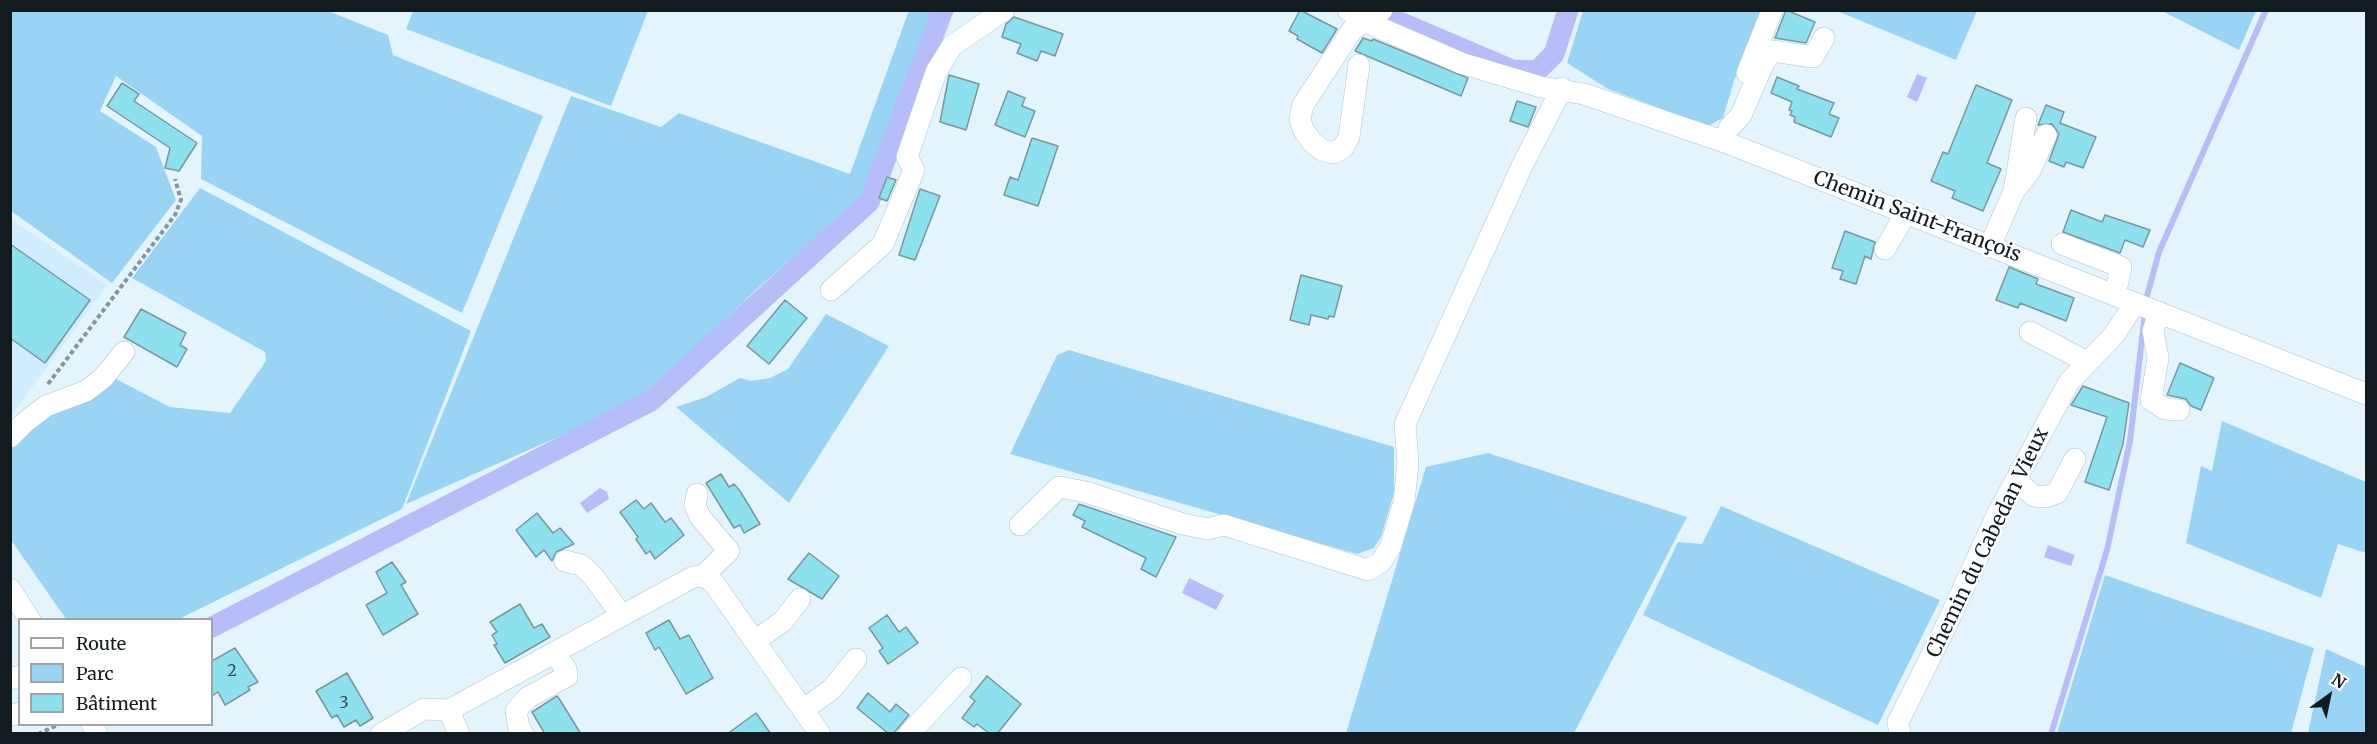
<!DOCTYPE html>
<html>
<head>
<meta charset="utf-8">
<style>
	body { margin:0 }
	#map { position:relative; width:2377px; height:744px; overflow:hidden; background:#e4f4fd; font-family:Merriweather,serif }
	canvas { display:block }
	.frame { position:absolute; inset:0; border:12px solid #111b20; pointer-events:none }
	.legend { position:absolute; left:18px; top:618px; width:195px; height:108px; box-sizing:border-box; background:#fff; border:2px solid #a0a4a6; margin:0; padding:8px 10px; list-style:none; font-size:18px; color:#111b20 }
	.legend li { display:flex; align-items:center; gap:12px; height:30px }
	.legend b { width:30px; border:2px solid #a0a4a6 }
	.north { position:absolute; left:2299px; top:666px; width:60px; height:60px; -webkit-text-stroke:4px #fff; paint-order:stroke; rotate:33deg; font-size:16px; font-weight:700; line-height:24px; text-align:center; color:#111b20 }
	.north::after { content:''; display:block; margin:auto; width:21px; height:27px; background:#111b20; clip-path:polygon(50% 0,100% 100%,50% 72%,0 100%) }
</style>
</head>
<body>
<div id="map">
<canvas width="2377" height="744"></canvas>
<div class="frame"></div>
<ul class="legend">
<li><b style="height:8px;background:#fff"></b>Route</li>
<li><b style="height:16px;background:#9ad4f4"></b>Parc</li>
<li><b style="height:16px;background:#8de0ee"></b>Bâtiment</li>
</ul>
<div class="north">N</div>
</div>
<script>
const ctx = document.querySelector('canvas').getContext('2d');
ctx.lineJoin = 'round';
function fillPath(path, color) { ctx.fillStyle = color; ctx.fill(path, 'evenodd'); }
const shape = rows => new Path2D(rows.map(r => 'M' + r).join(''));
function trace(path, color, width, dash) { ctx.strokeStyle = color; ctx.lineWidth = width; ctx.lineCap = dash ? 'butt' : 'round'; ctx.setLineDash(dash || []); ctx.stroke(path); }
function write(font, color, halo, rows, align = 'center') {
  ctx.font = font + ' Merriweather,serif'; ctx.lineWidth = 5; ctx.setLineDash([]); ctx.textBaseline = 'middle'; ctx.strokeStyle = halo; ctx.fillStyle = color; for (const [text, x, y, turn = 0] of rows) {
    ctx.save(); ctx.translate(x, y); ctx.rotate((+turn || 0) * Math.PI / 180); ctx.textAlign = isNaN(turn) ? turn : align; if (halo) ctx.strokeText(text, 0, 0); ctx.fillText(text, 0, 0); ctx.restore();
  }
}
fillPath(shape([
	[11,219,107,285,11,416]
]), '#d1ecfc');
fillPath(shape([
	[11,10,328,11,388,35,393,55,543,116,462,313,201,179,202,136,116,76,100,111,156,147,176,200,112,283,11,211],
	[909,10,938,11,865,194,756,290,640,401,406,504,571,96,661,127,679,113,850,174],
	[413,11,413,10,648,11,611,106,406,29],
	[1583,11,1761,11,1734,81,1723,118,1708,126,1608,89,1567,63],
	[1837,11,1977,11,1956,60],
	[2162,11,2256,11,2239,50],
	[200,188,471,331,402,509,179,619,66,619,11,540,10,448,35,422,114,378,170,407,230,413,266,361,265,352,132,278],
	[826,314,889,346,789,503,676,407,706,397,740,378,751,381,770,378,788,369],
	[1069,350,1394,447,1394,493,1381,537,1374,548,1357,554,1010,454,1057,355],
	[2222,421,2366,482,2366,553,2338,544,2321,598,2186,543,2201,466,2212,471],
	[1488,453,1687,517,1574,733,1346,733,1426,467],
	[1721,506,1940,600,1878,725,1643,615,1678,542,1702,544],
	[2105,575,2314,648,2291,733,2057,733],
	[2326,649,2366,667,2366,733,2308,733]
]), '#9ad4f4');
fillPath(shape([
	[1917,74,1927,78,1917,102,1907,97],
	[600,488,607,492,609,499,587,513,580,503],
	[2048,545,2075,555,2071,566,2044,557],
	[1189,578,1224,595,1216,610,1182,593]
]), '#b7bdf8');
trace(shape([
	[2051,734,2107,550,2130,441,2147,296,2159,252,2266,10]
]), '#b7bdf8', 6);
trace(shape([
	[1371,10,1512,70,1537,71,1554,54,1568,10],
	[212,627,651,401,869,202,943,10]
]), '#b7bdf8', 21);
const building = shape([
	[1300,10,1337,29,1322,53,1297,39,1298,36,1289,31,1300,10],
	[1786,10,1815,22,1806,43,1775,38,1786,10],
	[1014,17,1063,34,1055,56,1041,51,1037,61,1017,53,1021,44,1002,37,1006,24,1014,17],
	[1363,38,1372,41,1373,39,1468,78,1461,96,1355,51,1363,38],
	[949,75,979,84,966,130,940,122,949,75],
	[1777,77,1799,86,1797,89,1834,103,1829,114,1839,118,1831,137,1794,122,1795,117,1790,115,1792,111,1789,110,1792,102,1771,93,1777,77],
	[122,83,139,94,134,101,197,143,179,171,165,168,170,148,107,106,122,83],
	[1976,85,2012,100,1987,163,2001,169,1983,211,1952,198,1955,191,1931,181,1943,152,1948,154,1976,85],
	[1008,91,1025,98,1022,106,1035,111,1025,137,995,125,1008,91],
	[1517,101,1536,107,1528,127,1510,121,1517,101],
	[2046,105,2064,112,2060,123,2096,137,2083,168,2066,162,2064,167,2049,161,2059,134,2052,124,2038,125,2046,105],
	[1032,138,1058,146,1038,206,1004,195,1010,177,1018,180,1032,138],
	[887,177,896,180,887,201,879,198,887,177],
	[920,189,940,196,915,260,899,255,920,189],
	[2071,210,2102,222,2105,215,2150,230,2143,247,2125,240,2120,253,2063,232,2071,210],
	[1845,231,1875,242,1871,259,1865,256,1856,284,1840,279,1843,271,1832,268,1845,231],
	[10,244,90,300,45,363,10,338,10,244],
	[2009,267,2038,279,2036,284,2074,298,2066,321,2020,303,2018,308,1996,300,2009,267],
	[1301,275,1342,286,1334,317,1329,316,1328,319,1311,315,1309,325,1290,320,1301,275],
	[785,300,807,318,769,364,747,346,785,300],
	[141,309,186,333,180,345,187,349,177,367,124,337,141,309],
	[2180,363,2214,378,2201,410,2191,406,2186,399,2167,395,2180,363],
	[2083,386,2129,403,2123,444,2109,490,2085,482,2107,417,2071,405,2083,386],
	[721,474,729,487,734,484,740,491,760,524,744,533,740,525,734,528,706,483,721,474],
	[636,500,644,509,651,503,665,522,671,518,684,535,655,559,650,551,646,554,636,539,638,537,620,512,636,500],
	[1079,504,1176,537,1156,577,1141,569,1146,558,1082,527,1085,521,1073,515,1079,504],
	[537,513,553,533,560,528,574,544,556,552,552,561,544,550,536,557,516,530,537,513],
	[809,553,839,576,822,599,788,579,809,553],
	[392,562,406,582,401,585,418,614,383,635,366,605,387,593,376,572,392,562],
	[520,604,534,628,542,624,550,637,505,663,494,645,497,644,492,635,497,632,490,622,520,604],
	[887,615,899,632,906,627,918,643,888,664,879,651,883,648,869,628,887,615],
	[669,620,680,639,689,635,713,678,686,694,659,647,655,650,646,633,669,620],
	[235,648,258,682,248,687,250,690,225,705,218,692,212,696,212,661,235,648],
	[347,673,373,718,360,726,356,720,344,727,337,715,332,718,316,691,347,673],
	[987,676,1021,704,997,734,990,734,977,724,974,727,962,718,975,701,970,697,987,676],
	[868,693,890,712,896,704,909,715,893,734,889,734,857,708,868,693],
	[557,696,560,700,581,734,545,734,532,712,557,696],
	[756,713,771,734,727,734,756,713]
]);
fillPath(building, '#8de0ee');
trace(building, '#7a989e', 1.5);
const minor = shape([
	[1348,10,1364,21,1461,63,1541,87,1584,94,1725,142,2366,394],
	[1359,65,1349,137,1343,148,1333,153,1322,150,1311,141,1303,129,1300,119,1303,105,1352,30,1382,10],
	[1747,73,1772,10],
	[1729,128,1741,115,1764,62,1773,51,1813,57,1824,38],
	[2014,191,2030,171,2046,135],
	[2062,244,2121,267,2115,295],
	[1990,246,2014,191,2026,118],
	[1885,249,1906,213],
	[831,290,883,244,914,170,907,157,936,72,952,46,1004,10],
	[2159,312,2153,331,2158,358,2151,400,2165,409,2179,410],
	[2030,332,2087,362],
	[10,437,24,423,46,406,86,391,103,378,124,352],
	[2018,476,2021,485,2034,496,2045,497,2057,493,2075,459],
	[697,494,695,505,700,517,729,551,703,576],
	[1020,525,1059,487,1086,492,1183,524,1207,529,1224,525,1368,570,1381,562,1390,548,1404,502,1408,463,1405,424,1522,166,1562,88],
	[565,561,581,565,593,576,622,616],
	[10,589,30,620],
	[755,641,783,621,800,599],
	[10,679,20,676],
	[449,710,459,734],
	[803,710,832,689,856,659],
	[10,715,20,713],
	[92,724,97,734],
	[381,734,424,709,449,710,693,577,703,576,713,582,820,734],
	[523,734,519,728,516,711,527,698,567,676,566,669,554,653],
	[909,734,961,678],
	[1900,734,1898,722,1946,626,1998,513,2069,382,2114,335,2135,303]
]);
trace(minor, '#aac4d2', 22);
trace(shape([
	[48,384,175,215,181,200,175,179],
	[38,734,60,724]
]), '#87959c', 4, [4.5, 3]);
trace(minor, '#fff', 21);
write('16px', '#304c54', null, [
	["2",232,671],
	["3",344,703]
]);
write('20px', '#111b20', '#fff', [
	["Chemin Saint-François",1917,217,21],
	["Chemin du Cabedan Vieux",1988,543,-64]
]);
</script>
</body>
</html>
